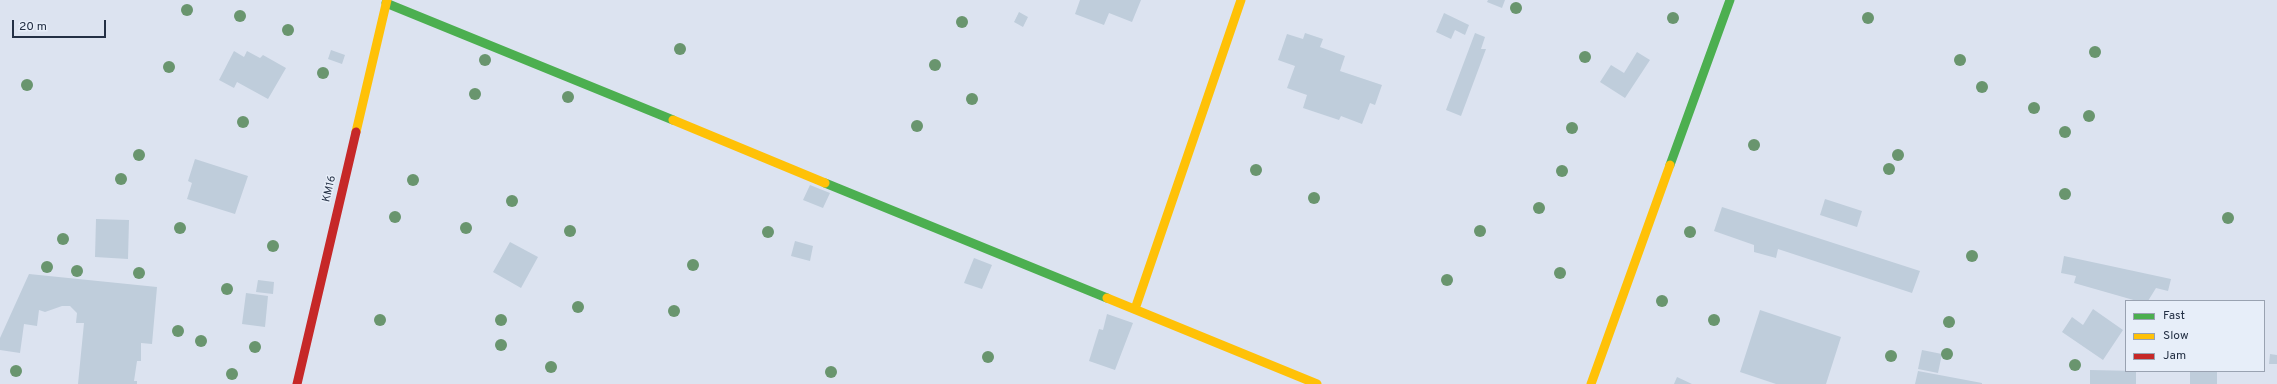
<!DOCTYPE html>
<html>
<head>
<meta charset="utf-8">
<style>
	body { margin:0 }
	#map { position:relative; width:2277px; height:384px; overflow:hidden; background:#dce3f0; font-family:Overpass,sans-serif }
	canvas { display:block }
	.legend { position:absolute; left:2125px; top:300px; width:140px; height:72px; box-sizing:border-box; background:#e7eef9; border:1px solid #99a2b1; margin:0; padding:5px 7px; list-style:none; font-size:12px; color:#243045 }
	.legend li { display:flex; align-items:center; gap:8px; height:20px }
	.legend b { width:20px; border:1px solid #99a2b1 }
	.scale { position:absolute; left:12px; top:20px; width:94px; height:18px; box-sizing:border-box; border:2px solid #243045; border-top:0; padding-left:5px; font-size:12px; line-height:14px; white-space:nowrap; color:#243045; -webkit-text-stroke:3px #e7eef9; paint-order:stroke }
</style>
</head>
<body>
<div id="map">
<canvas width="2277" height="384"></canvas>
<ul class="legend">
<li><b style="height:5px;background:#4caf50"></b>Fast</li>
<li><b style="height:5px;background:#ffc107"></b>Slow</li>
<li><b style="height:5px;background:#c62828"></b>Jam</li>
</ul>
<div class="scale">20 m</div>
</div>
<script>
const ctx = document.querySelector('canvas').getContext('2d');
ctx.lineJoin = 'round';
function fillPath(path, color) { ctx.fillStyle = color; ctx.fill(path, 'evenodd'); }
const shape = rows => new Path2D(rows.map(r => 'M' + r).join(''));
function trace(path, color, width, dash) { ctx.strokeStyle = color; ctx.lineWidth = width; ctx.lineCap = dash ? 'butt' : 'round'; ctx.setLineDash(dash || []); ctx.stroke(path); }
function write(font, color, halo, rows, align = 'center') {
  ctx.font = font + ' Overpass,sans-serif'; ctx.lineWidth = 3; ctx.setLineDash([]); ctx.textBaseline = 'middle'; ctx.strokeStyle = halo; ctx.fillStyle = color; for (const [text, x, y, turn = 0] of rows) {
    ctx.save(); ctx.translate(x, y); ctx.rotate((+turn || 0) * Math.PI / 180); ctx.textAlign = isNaN(turn) ? turn : align; if (halo) ctx.strokeText(text, 0, 0); ctx.fillText(text, 0, 0); ctx.restore();
  }
}
fillPath(shape([
	[1080,0,1141,0,1132,22,1109,13,1104,25,1075,14],
	[1488,0,1505,0,1502,8,1487,2],
	[1019,12,1028,17,1023,27,1014,22],
	[1444,13,1469,25,1465,35,1455,30,1451,39,1436,32],
	[1305,33,1323,39,1320,47,1345,56,1340,71,1382,85,1375,105,1370,103,1362,124,1341,116,1339,120,1303,108,1307,95,1287,88,1295,66,1278,60,1287,34,1303,39],
	[1475,33,1485,37,1481,49,1486,49,1461,116,1446,110],
	[331,50,345,55,342,64,328,59],
	[234,51,244,57,247,51,260,58,263,55,286,68,268,99,237,82,234,88,219,80],
	[1637,52,1650,60,1625,98,1600,82,1611,65,1624,73],
	[195,159,248,176,235,214,187,199,192,183,188,181],
	[810,185,830,193,823,208,803,200],
	[1825,199,1862,211,1857,227,1820,215],
	[1722,207,1920,271,1912,293,1778,249,1776,258,1754,252,1754,245,1714,231],
	[96,219,129,220,128,259,95,257],
	[795,241,813,246,810,261,791,256],
	[510,242,538,257,521,288,493,272],
	[2064,256,2171,279,2168,291,2156,288,2148,301,2137,301,2074,283,2076,276,2061,273],
	[974,258,992,265,982,289,964,283],
	[29,274,157,287,152,344,141,343,141,361,137,361,134,381,137,381,137,384,78,384,84,323,76,323,77,313,70,306,62,306,45,312,39,310,37,326,24,324,20,353,0,350,0,338],
	[258,280,274,282,273,294,256,292],
	[246,293,268,296,265,327,242,324],
	[2093,309,2123,330,2103,360,2062,332,2072,317,2083,325],
	[1760,310,1841,337,1826,384,1776,384,1740,372],
	[1107,314,1133,323,1115,370,1089,361,1099,329,1103,330],
	[1922,350,1942,354,1938,373,1918,369],
	[2270,354,2277,355,2277,364,2269,364],
	[2090,370,2136,371,2136,384,2090,384],
	[1918,371,1982,383,1982,384,1915,384],
	[2190,371,2217,371,2217,384,2190,384],
	[1677,377,1692,384,1674,384]
]), '#bfcddb');
trace(shape([
	[386,3,673,120],
	[1670,165,1730,0],
	[825,183,1107,298]
]), '#4caf50', 9);
trace(shape([
	[673,120,825,183],
	[356,132,387,0],
	[1107,298,1317,384],
	[1135,309,1241,0],
	[1591,384,1670,165]
]), '#ffc107', 9);
trace(shape([
	[297,384,356,132]
]), '#c62828', 9);
ctx.fillStyle = '#69956e';
for (const [x, y] of [
	[1516,8],
	[187,10],
	[240,16],
	[1673,18],
	[1868,18],
	[962,22],
	[288,30],
	[680,49],
	[2095,52],
	[1585,57],
	[485,60],
	[1960,60],
	[935,65],
	[169,67],
	[323,73],
	[27,85],
	[1982,87],
	[475,94],
	[568,97],
	[972,99],
	[2034,108],
	[2089,116],
	[243,122],
	[917,126],
	[1572,128],
	[2065,132],
	[1754,145],
	[139,155],
	[1898,155],
	[1889,169],
	[1256,170],
	[1562,171],
	[121,179],
	[413,180],
	[2065,194],
	[1314,198],
	[512,201],
	[1539,208],
	[395,217],
	[2228,218],
	[180,228],
	[466,228],
	[570,231],
	[1480,231],
	[768,232],
	[1690,232],
	[63,239],
	[273,246],
	[1972,256],
	[693,265],
	[47,267],
	[77,271],
	[139,273],
	[1560,273],
	[1447,280],
	[227,289],
	[1662,301],
	[578,307],
	[674,311],
	[380,320],
	[501,320],
	[1714,320],
	[1949,322],
	[178,331],
	[201,341],
	[501,345],
	[255,347],
	[1947,354],
	[1891,356],
	[988,357],
	[2075,365],
	[551,367],
	[16,371],
	[831,372],
	[232,374]
]) { ctx.beginPath(); ctx.arc(x, y, 6, 0, 2 * Math.PI); ctx.fill(); }
write('11px', '#243045', '#e7eef9', [
	["KM16",330,189,-77]
]);
</script>
</body>
</html>
